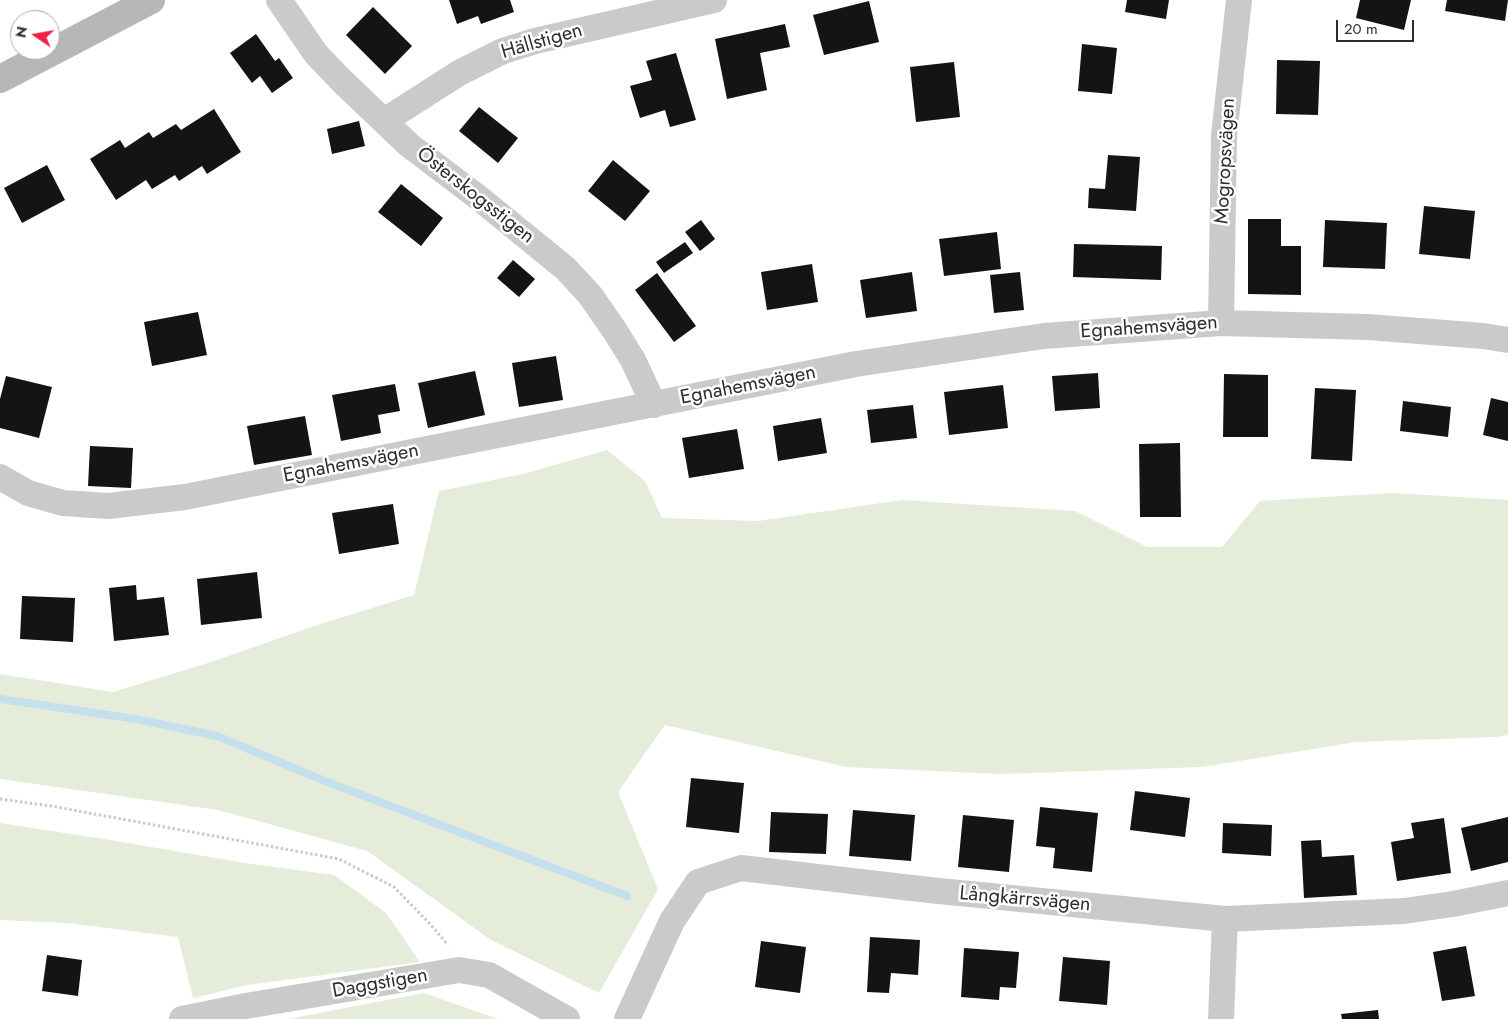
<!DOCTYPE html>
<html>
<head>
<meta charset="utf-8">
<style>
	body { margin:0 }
	#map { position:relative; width:1508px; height:1019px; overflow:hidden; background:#fff; font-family:Jost,sans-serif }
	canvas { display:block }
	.north { position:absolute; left:10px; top:10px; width:50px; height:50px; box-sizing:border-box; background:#fff; border:1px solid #ababab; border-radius:50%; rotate:282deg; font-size:14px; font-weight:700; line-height:20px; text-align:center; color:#2d2d2d }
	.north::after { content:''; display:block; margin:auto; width:18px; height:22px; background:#f12241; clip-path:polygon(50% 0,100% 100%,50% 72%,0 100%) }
	.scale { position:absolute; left:1336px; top:20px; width:78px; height:22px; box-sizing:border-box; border:2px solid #2d2d2d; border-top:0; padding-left:6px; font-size:15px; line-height:18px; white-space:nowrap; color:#2d2d2d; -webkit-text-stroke:4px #fff; paint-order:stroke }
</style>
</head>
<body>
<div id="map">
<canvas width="1508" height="1019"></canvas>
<div class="north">N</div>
<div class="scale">20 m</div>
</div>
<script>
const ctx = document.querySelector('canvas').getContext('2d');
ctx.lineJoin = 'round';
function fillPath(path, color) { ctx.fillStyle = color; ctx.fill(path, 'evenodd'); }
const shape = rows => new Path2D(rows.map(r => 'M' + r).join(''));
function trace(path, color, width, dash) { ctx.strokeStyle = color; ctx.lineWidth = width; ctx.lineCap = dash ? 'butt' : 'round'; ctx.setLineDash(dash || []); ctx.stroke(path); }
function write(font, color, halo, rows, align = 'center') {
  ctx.font = font + ' Jost,sans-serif'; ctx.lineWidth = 5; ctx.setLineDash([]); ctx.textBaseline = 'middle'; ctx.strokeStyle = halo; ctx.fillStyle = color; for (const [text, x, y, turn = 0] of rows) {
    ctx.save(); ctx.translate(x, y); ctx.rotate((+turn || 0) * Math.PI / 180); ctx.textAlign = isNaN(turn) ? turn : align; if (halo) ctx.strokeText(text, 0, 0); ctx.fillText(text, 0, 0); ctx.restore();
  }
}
fillPath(shape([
	[607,450,645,481,662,518,758,521,902,500,1075,511,1147,547,1222,547,1260,501,1393,493,1508,500,1508,735,1496,737,1356,742,1202,767,1002,774,846,767,665,725,618,792,658,889,599,993,491,940,367,851,218,810,0,779,0,674,113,692,211,662,317,625,414,595,439,491,523,474],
	[0,823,104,839,245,863,334,875,386,913,420,962,247,985,193,998,178,937,67,923,0,920],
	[424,993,498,1019,288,1019]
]), '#e5ecd9');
trace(shape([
	[0,699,136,719,217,736,325,781,627,896]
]), '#c4e0ed', 8);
fillPath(shape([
	[449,0,510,0,514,12,481,24,478,16,457,24],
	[1127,0,1169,0,1166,19,1125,12],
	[1360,0,1411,0,1404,30,1356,18],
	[1447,0,1508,0,1505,21,1445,11],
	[869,1,879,42,824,55,813,15],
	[373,7,412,46,385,74,346,35],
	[785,24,790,47,760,53,767,90,727,99,715,39],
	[256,34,275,61,279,58,293,78,272,93,260,76,252,83,230,53],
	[1082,44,1117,48,1112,94,1078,91],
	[676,53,696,120,670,127,665,110,640,118,630,86,652,80,646,61],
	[1277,60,1320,61,1318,115,1276,114],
	[954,62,960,117,916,122,910,67],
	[479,107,518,138,498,163,459,131],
	[214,109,241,152,207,174,202,166,179,181,175,175,152,189,146,180,116,200,90,159,120,140,125,148,149,132,153,138,176,124,181,130],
	[359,121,365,146,332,154,327,129],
	[1108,155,1140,157,1136,211,1088,208,1089,188,1105,189],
	[613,160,650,191,625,221,588,191],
	[47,165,65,200,22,223,4,188],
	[401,184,443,218,421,246,378,212],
	[1424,206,1475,211,1470,259,1419,254],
	[1248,219,1281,219,1281,246,1301,246,1301,295,1248,294],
	[701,220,715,239,700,251,685,232],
	[1325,220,1387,223,1385,269,1323,267],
	[997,232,1001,269,944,276,939,239],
	[685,242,693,253,664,273,656,262],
	[1074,244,1162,246,1161,280,1073,277],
	[513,260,535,279,519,297,497,278],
	[812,264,818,302,767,310,761,272],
	[912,272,917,311,866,318,860,280],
	[1020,272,1024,310,994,313,990,275],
	[657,273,696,326,674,342,635,290],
	[198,312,207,355,152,366,144,322],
	[556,356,563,400,519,407,512,363],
	[475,371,485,415,428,428,418,383],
	[1098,373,1100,408,1055,411,1052,376],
	[1224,374,1268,375,1268,437,1223,437],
	[6,376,52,387,39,438,0,428,0,399],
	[395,384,400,411,378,415,381,433,341,441,332,395],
	[1003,385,1008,428,949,435,944,392],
	[1315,388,1356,390,1352,461,1311,459],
	[1491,398,1508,402,1508,441,1483,435],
	[1403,401,1451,407,1448,437,1400,431],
	[913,405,917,438,871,443,867,410],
	[305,416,312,455,254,465,247,426],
	[821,418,827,453,778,461,773,426],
	[737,429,744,469,689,478,682,438],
	[1180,443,1181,517,1140,517,1139,444],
	[90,446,133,448,131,488,88,486],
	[393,504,399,544,339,554,332,513],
	[257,572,262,618,201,625,197,579],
	[136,585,137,600,164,597,169,635,114,641,109,588],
	[22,596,75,598,73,642,20,639],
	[691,778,744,783,739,833,686,827],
	[1135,791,1190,798,1185,837,1130,830],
	[1040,807,1098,813,1092,872,1053,868,1055,848,1036,846],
	[853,810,915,815,911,861,849,856],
	[771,812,828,814,826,854,769,852],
	[963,815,1014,820,1009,872,958,867],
	[1508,817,1508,862,1471,871,1461,828],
	[1444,818,1451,873,1397,881,1391,842,1414,838,1411,823],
	[1223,823,1272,825,1271,856,1222,853],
	[1321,840,1322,857,1354,855,1357,895,1304,898,1301,841],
	[870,937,920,940,918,975,891,973,889,993,867,992],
	[761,941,806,947,800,993,755,987],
	[1466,946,1475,996,1442,1001,1433,952],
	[964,948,1019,952,1016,988,1000,987,999,1000,961,997],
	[47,955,82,960,78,996,42,991],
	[1063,957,1110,961,1107,1005,1059,1001],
	[1378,1010,1379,1019,1342,1019,1341,1014]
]), '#141414');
trace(shape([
	[0,799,51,806,339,859,394,887,431,925,448,945]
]), '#cacaca', 3, [2.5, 2.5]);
trace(shape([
	[279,0,316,54,343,82,409,145,479,198,566,269,590,295,615,331,633,360,654,405],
	[384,121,459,73,503,51,535,41,714,0],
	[1221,323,1224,136,1239,0],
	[0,477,28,493,63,503,108,506,185,497,856,364,1044,336,1221,323,1368,327,1483,336,1508,340],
	[182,1019,246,1006,459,970,489,975,567,1019],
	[627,1019,672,921,698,882,741,868,929,890,1225,919,1404,911,1453,904,1508,893],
	[1221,1019,1225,919]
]), '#cacaca', 26);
trace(shape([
	[0,79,151,0]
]), '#b7b7b7', 28);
write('20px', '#2d2d2d', '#fff', [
	["Hällstigen",542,42,-16],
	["Mogropsvägen",1226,161,-87],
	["Österskogsstigen",475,196,38],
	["Egnahemsvägen",1149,328,-4],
	["Egnahemsvägen",748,386,-11],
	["Egnahemsvägen",351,464,-11],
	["Långkärrsvägen",1025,900,5],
	["Daggstigen",380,984,-10]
]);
</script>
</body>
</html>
